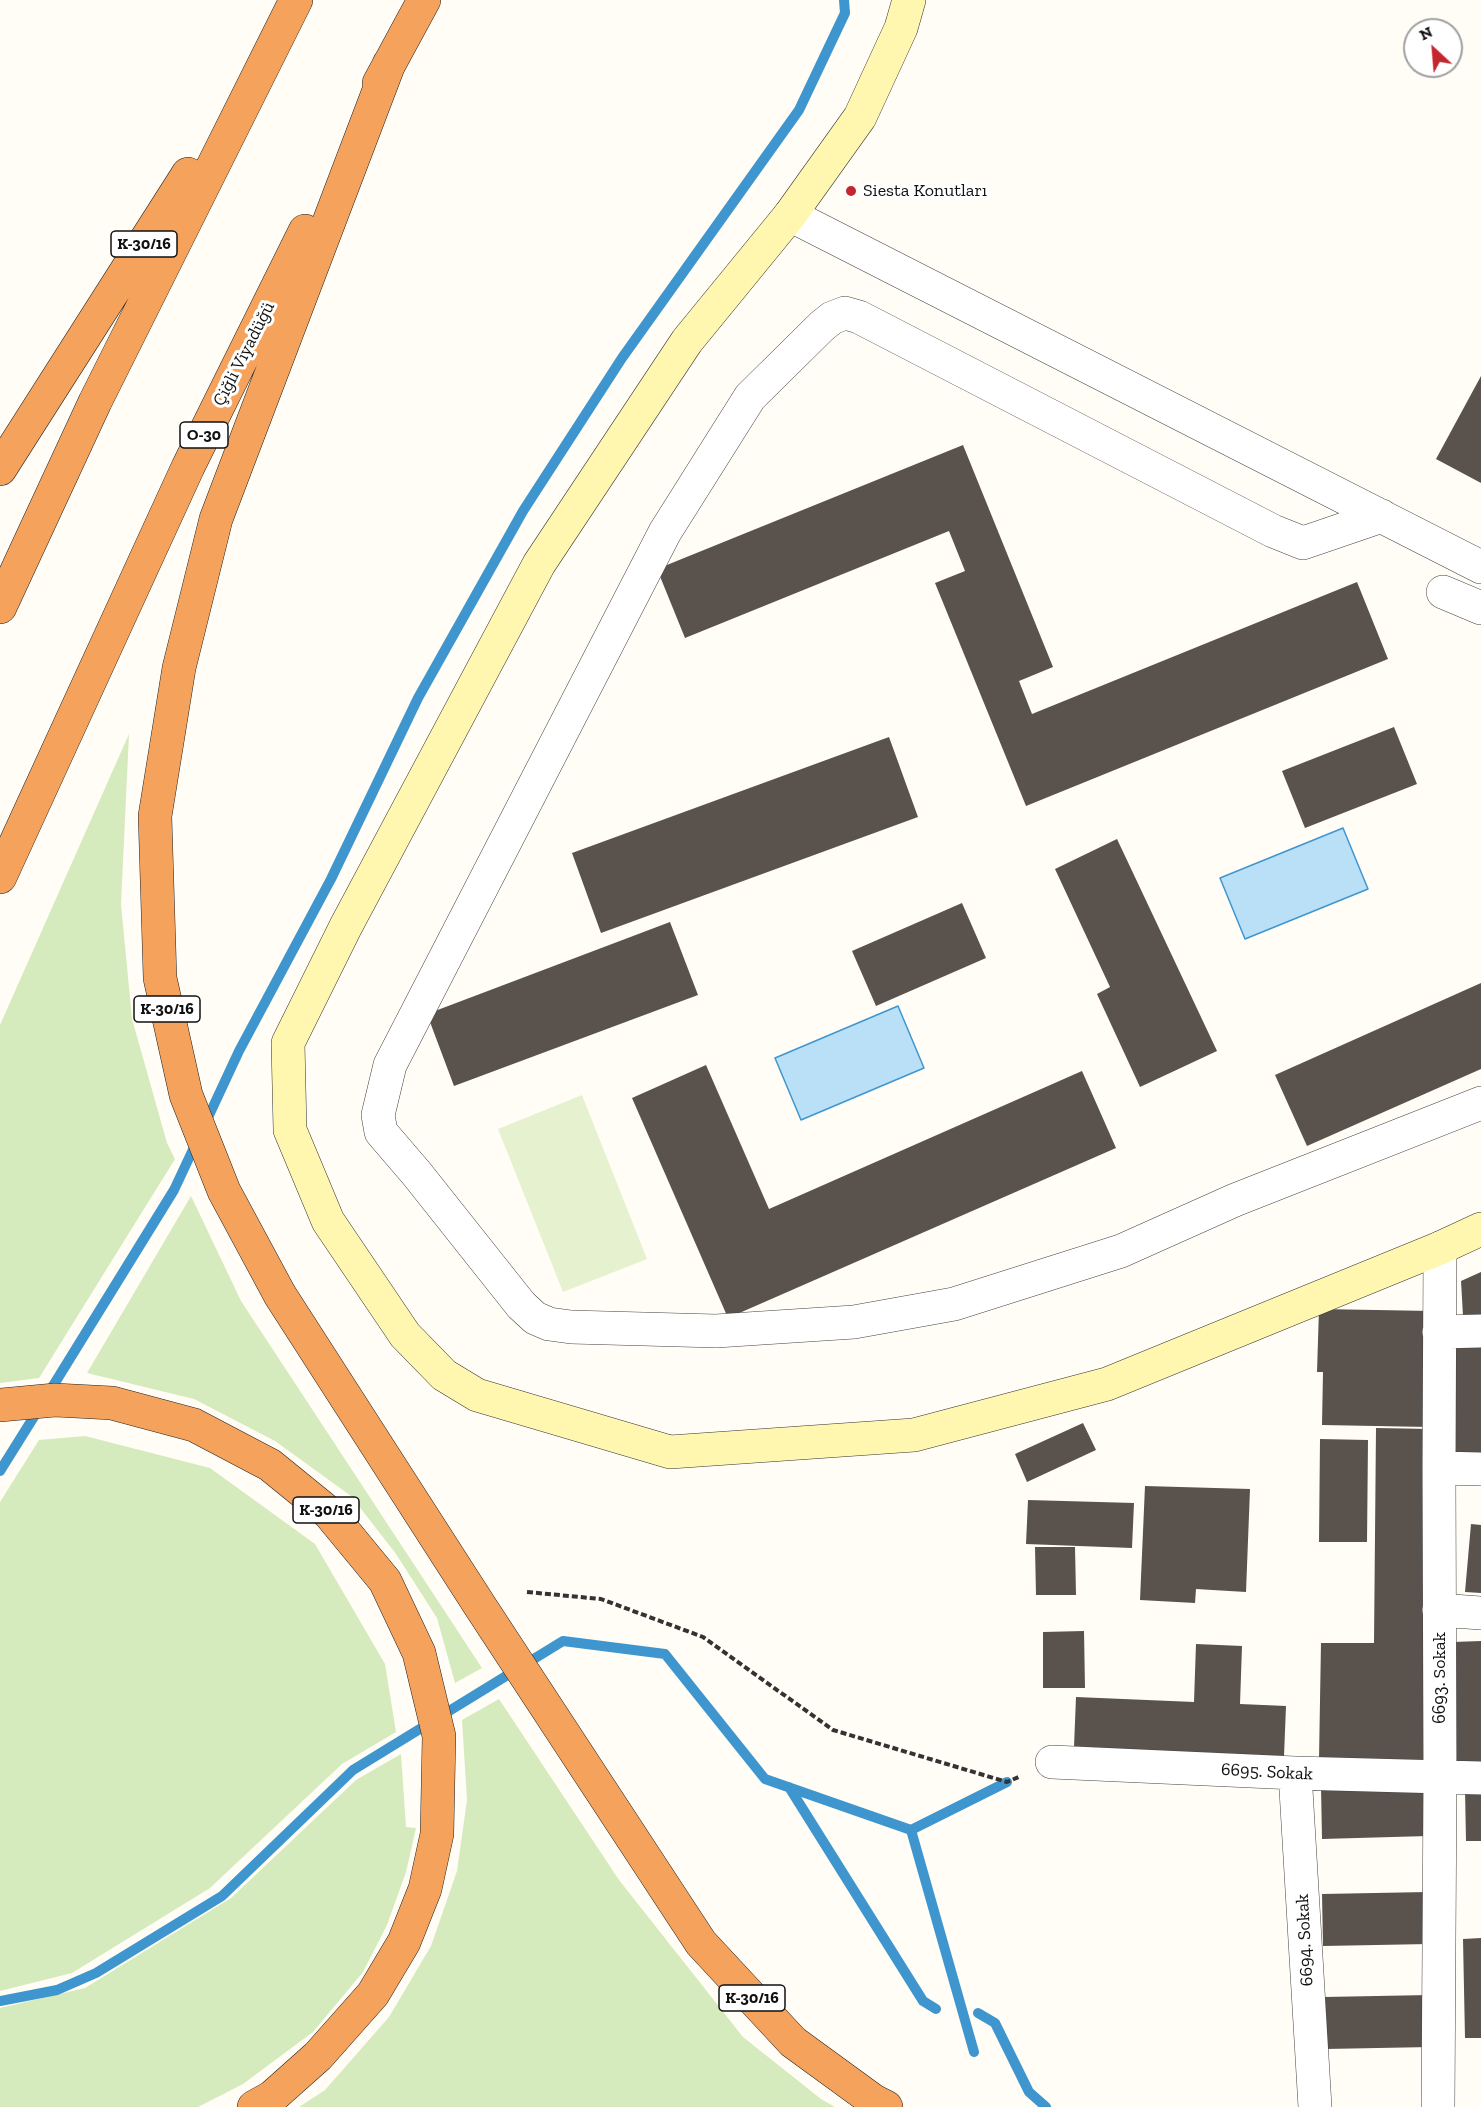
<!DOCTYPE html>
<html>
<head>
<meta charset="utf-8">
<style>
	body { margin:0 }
	#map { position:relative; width:1481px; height:2107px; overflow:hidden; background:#fffdf5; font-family:"Zilla Slab",serif }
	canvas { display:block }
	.north { position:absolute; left:1403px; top:18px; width:60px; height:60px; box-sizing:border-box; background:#fff; border:2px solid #a0a0a0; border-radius:50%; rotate:334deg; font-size:16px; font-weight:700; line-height:24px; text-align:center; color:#111 }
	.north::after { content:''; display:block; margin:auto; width:21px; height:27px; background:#c4262e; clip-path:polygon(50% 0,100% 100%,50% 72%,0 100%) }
</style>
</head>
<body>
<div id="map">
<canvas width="1481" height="2107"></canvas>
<div class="north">N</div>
</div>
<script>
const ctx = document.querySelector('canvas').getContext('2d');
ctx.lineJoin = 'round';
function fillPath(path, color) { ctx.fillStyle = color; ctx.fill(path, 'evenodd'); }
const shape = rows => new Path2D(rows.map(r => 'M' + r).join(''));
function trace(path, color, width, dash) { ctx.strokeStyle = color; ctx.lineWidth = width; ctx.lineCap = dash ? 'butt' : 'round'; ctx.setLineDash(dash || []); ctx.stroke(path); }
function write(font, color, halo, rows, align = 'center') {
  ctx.font = font + ' "Zilla Slab",serif'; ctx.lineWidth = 6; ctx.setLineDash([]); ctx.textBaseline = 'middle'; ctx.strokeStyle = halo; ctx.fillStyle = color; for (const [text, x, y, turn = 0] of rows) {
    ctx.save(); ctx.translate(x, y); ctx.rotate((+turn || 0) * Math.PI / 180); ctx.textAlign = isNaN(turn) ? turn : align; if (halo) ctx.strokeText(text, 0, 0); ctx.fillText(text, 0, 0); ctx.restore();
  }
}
fillPath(shape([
	[129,734,121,904,132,1019,167,1143,175,1159,39,1378,0,1383,0,1025],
	[191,1196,241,1301,482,1668,455,1683,437,1618,396,1554,351,1496,275,1441,194,1399,87,1373],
	[85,1436,210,1468,315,1544,385,1664,396,1732,342,1764,210,1888,72,1973,0,1991,0,1502,39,1440],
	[499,1699,619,1880,743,2037,821,2099,835,2107,299,2107,325,2090,389,2017,431,1946,457,1871,467,1800,462,1720],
	[401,1754,406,1827,416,1828,406,1872,387,1925,363,1972,313,2032,243,2084,198,2107,0,2107,0,2008,85,1988,231,1898,356,1780]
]), '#d5ebbd');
fillPath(shape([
	[582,1095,647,1259,563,1292,498,1129]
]), '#e6f2cf');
const water = shape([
	[1343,828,1368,889,1245,939,1220,878,1343,828],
	[898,1006,924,1068,801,1120,775,1058,898,1006]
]);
fillPath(water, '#b9e0f7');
trace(water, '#3f96cf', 1.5);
trace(shape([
	[205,1124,239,1051,331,879,418,698,523,511,622,358,799,110,845,13,844,0],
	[48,1394,174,1190,197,1141],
	[0,1471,40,1407],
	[789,1787,923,2001,936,2009],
	[911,1830,974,2052],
	[0,2001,57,1990,96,1973,222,1896,353,1770,563,1641,665,1654,765,1779,911,1830,1007,1782],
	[978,2013,995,2023,1029,2092,1046,2107]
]), '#3f96cf', 10);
fillPath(shape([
	[1481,376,1481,483,1436,459],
	[963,445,1053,667,1019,681,1032,714,1357,582,1388,659,1026,806,935,583,965,571,949,531,685,638,657,569],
	[1394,727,1417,784,1305,828,1282,771],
	[889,737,918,817,601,933,572,853],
	[1117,839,1217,1051,1140,1087,1097,994,1110,987,1055,869],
	[962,903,986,958,876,1006,852,951],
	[670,922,698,995,454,1086,427,1014],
	[1481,983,1481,1069,1307,1146,1275,1075],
	[706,1065,769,1209,1082,1071,1116,1148,728,1318,632,1098],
	[1481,1272,1481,1316,1463,1316,1461,1281],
	[1319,1309,1432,1311,1429,1427,1322,1425,1323,1372,1317,1372],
	[1453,1340,1481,1340,1481,1458,1451,1458],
	[1083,1423,1096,1450,1027,1482,1015,1454],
	[1376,1428,1430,1429,1426,1760,1319,1759,1321,1643,1374,1643],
	[1320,1439,1368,1440,1367,1542,1319,1542],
	[1145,1486,1250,1489,1246,1592,1196,1589,1195,1603,1140,1600],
	[1028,1500,1134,1503,1132,1548,1026,1544],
	[1471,1524,1481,1525,1481,1593,1465,1592],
	[1035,1547,1075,1547,1076,1595,1036,1595],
	[1084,1631,1085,1688,1043,1688,1043,1632],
	[1481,1641,1481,1774,1457,1775,1453,1642],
	[1196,1644,1242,1646,1240,1704,1286,1706,1284,1756,1074,1747,1076,1697,1194,1702],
	[1427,1784,1428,1836,1322,1839,1321,1787],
	[1465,1789,1481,1789,1481,1841,1466,1841],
	[1428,1892,1429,1944,1323,1946,1322,1894],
	[1481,1938,1481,2038,1465,2038,1463,1939],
	[1430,1995,1431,2047,1325,2049,1324,1997]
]), '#5a524d');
const street = shape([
	[790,215,1481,567],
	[1382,516,1303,543,1273,531,859,317,845,313,832,318,822,326,750,397,665,532,390,1065,378,1115,381,1132,417,1174,521,1305,535,1318,549,1324,571,1327,716,1331,854,1322,954,1304,1121,1251,1235,1200,1481,1103],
	[1443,592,1481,608],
	[1439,1332,1481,1331],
	[1439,1468,1481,1469],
	[1439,1610,1481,1613],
	[1052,1762,1295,1773,1481,1778],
	[1295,1773,1315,2107],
	[1438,2107,1440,1778,1439,1468,1440,1248]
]);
const secondary = shape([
	[909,0,901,28,860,117,790,215,687,341,539,564,346,926,288,1043,290,1130,328,1221,405,1335,444,1375,477,1395,670,1452,914,1435,1107,1384,1440,1248,1481,1229]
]);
const highway = shape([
	[389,64,216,519,179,668,155,816,160,978,186,1095,224,1191,280,1295,480,1606,701,1943,793,2042,874,2101,886,2107],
	[379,83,424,0],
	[0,469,188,174],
	[0,607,95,402,296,0],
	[0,877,188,467,305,231],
	[0,1405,55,1400,112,1403,194,1425,270,1465,329,1513,385,1581,419,1653,439,1736,437,1834,425,1889,404,1942,373,1994,318,2056,272,2097,254,2107]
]);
trace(street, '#444', 34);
trace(secondary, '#333', 34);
trace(highway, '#222', 34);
trace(shape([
	[527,1592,601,1599,703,1637,833,1730,1007,1782,1021,1776]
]), '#333', 4, [6, 3]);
trace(street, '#fff', 33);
trace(secondary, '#fff6b0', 33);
trace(highway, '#f5a25d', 33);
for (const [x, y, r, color] of [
	[851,191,6,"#c4262e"]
]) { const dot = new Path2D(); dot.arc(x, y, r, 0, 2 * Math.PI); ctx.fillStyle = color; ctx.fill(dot); trace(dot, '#fff', 2); }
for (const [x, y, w] of [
	[144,244,66],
	[204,435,48],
	[167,1009,66],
	[326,1510,66],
	[752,1998,66]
]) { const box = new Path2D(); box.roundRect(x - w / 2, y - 13, w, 26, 4.5); ctx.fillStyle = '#fff'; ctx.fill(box); trace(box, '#111', 1.5); }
write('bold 16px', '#111', null, [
	["K-30/16",144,244],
	["O-30",204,435],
	["K-30/16",167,1009],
	["K-30/16",326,1510],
	["K-30/16",752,1998]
]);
write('18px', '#111', '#fff', [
	["Siesta Konutları",863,191]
], 'left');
write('18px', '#111', '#fff', [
	["Çiğli Viyadüğü",244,354,-63],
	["6693. Sokak",1440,1678,-90],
	["6695. Sokak",1267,1772,3],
	["6694. Sokak",1305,1940,-93]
]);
</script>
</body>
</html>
